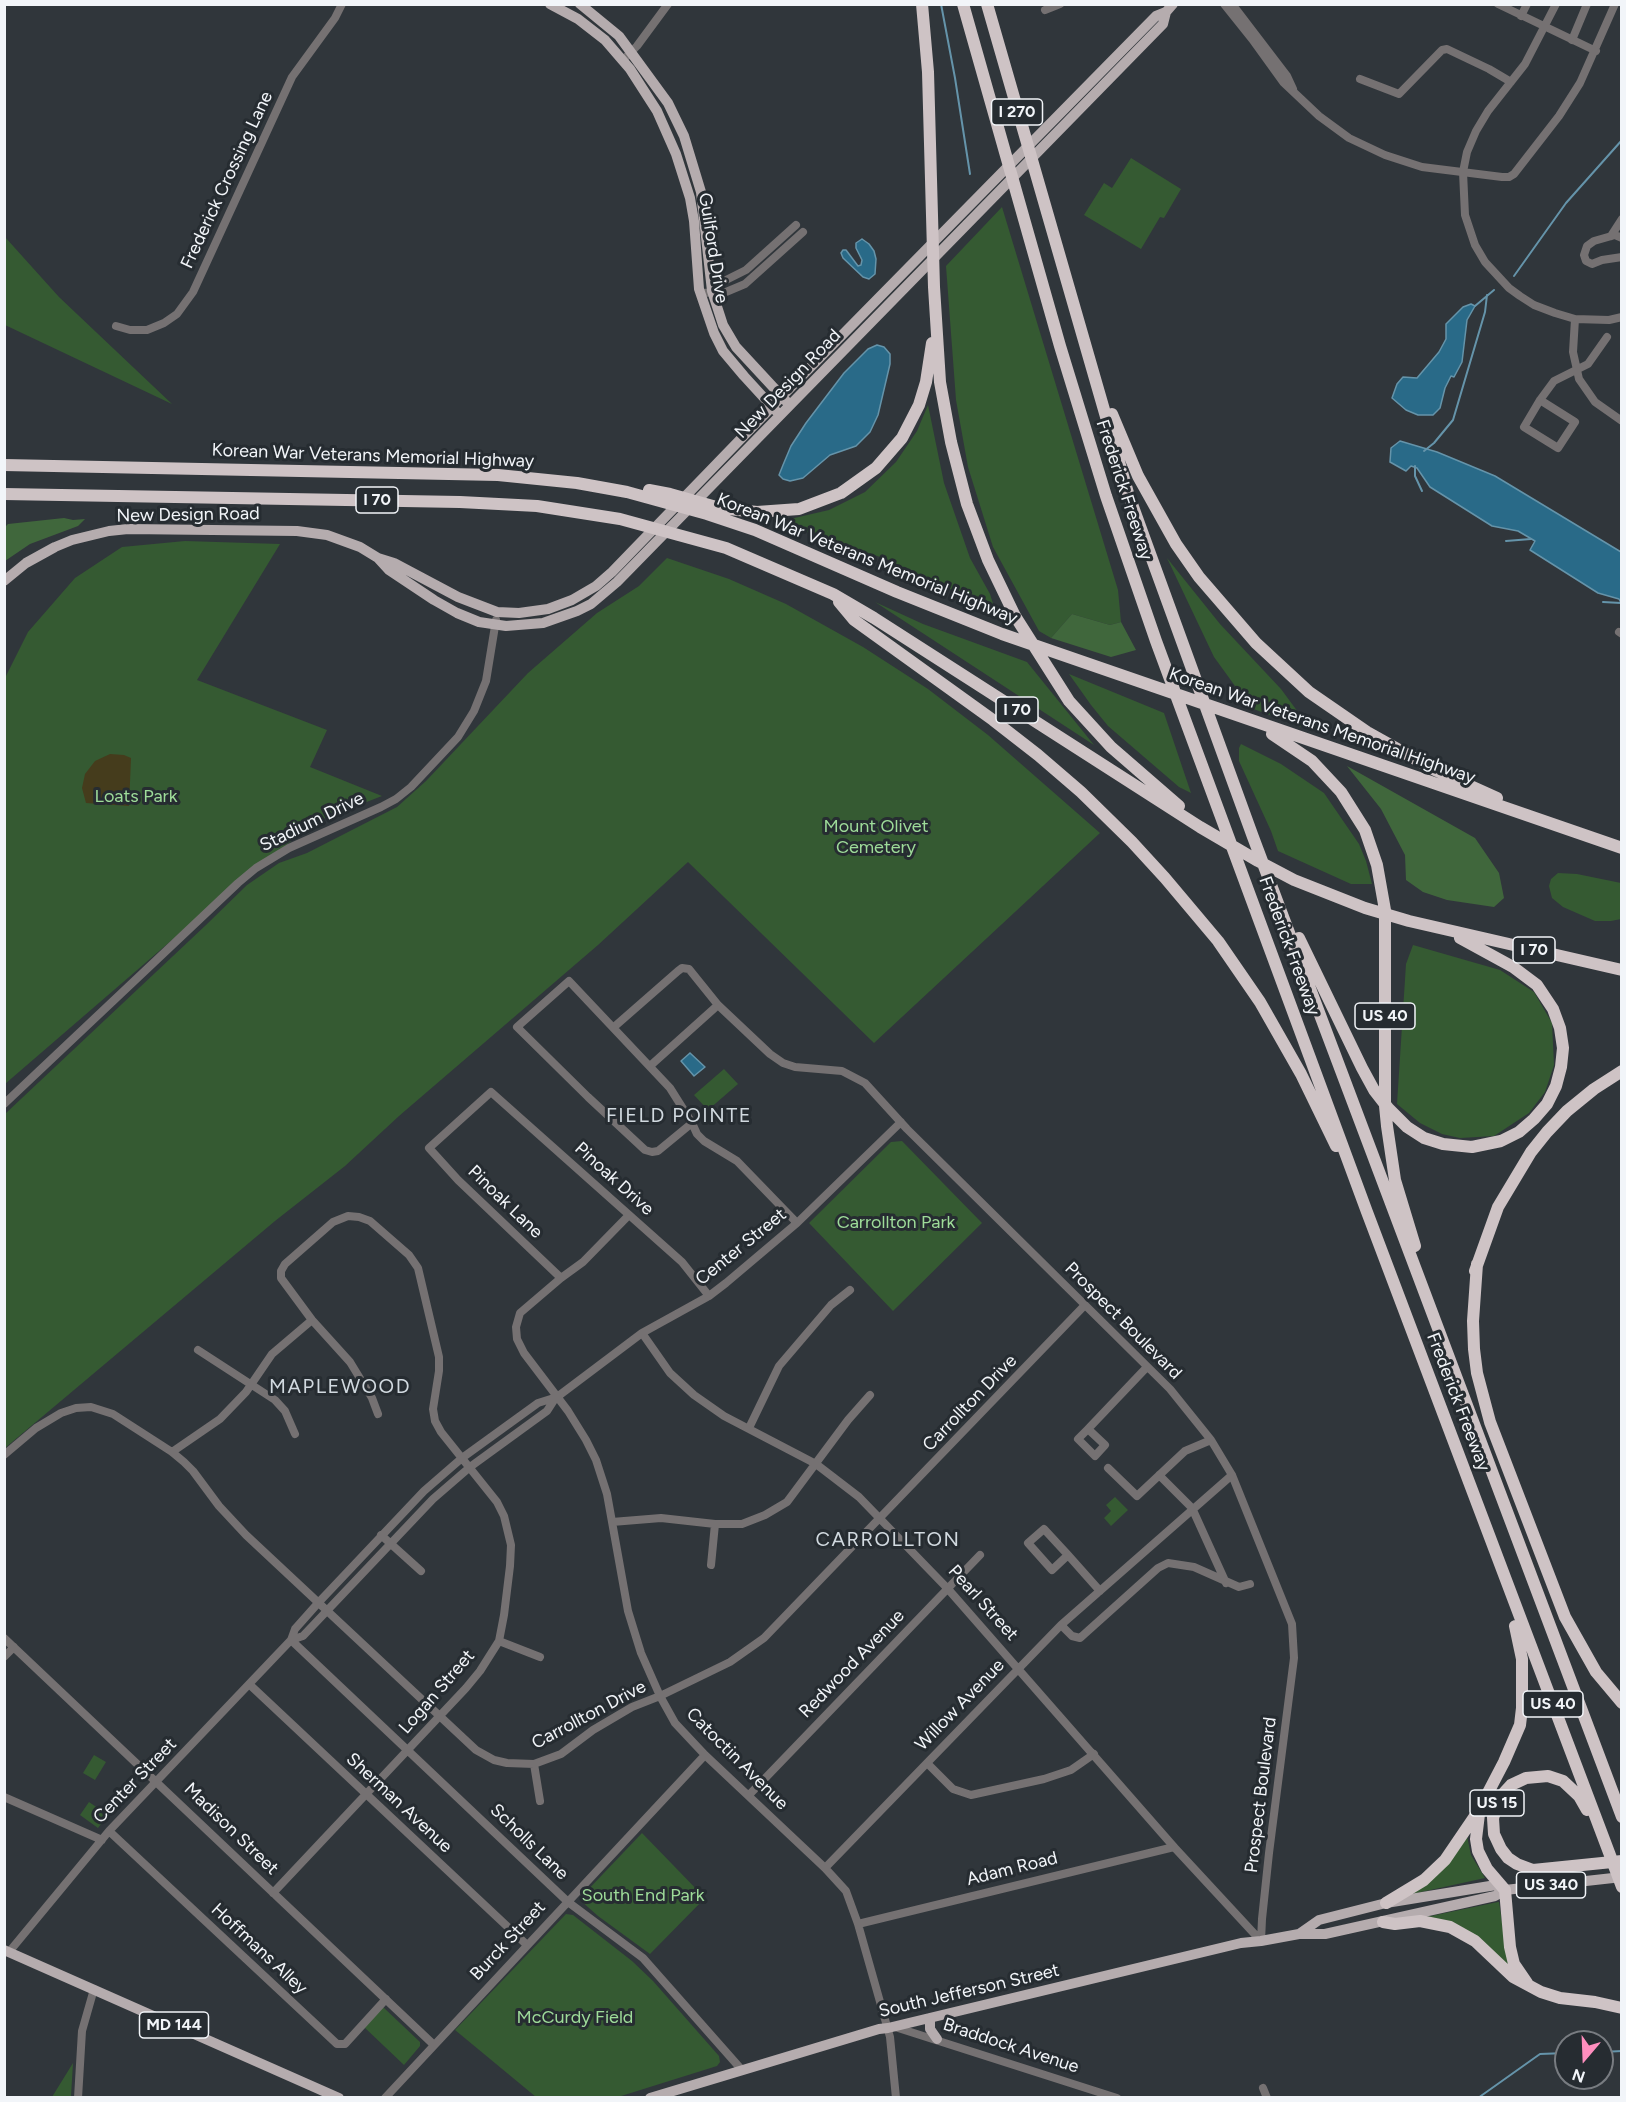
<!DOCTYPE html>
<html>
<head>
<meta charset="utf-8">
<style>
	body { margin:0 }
	#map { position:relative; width:1626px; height:2102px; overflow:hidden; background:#30363b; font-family:Figtree,sans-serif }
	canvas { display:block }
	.frame { position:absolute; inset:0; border:6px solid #f2f5f9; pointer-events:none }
	.north { position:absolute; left:1554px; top:2030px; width:60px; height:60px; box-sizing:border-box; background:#262c31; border:2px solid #787c81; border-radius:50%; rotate:199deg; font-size:16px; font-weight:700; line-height:24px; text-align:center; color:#f2f5f9 }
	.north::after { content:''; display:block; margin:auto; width:21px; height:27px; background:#fe8ebe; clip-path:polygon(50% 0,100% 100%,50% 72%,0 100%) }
</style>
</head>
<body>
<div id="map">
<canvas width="1626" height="2102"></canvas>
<div class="frame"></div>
<div class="north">N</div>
</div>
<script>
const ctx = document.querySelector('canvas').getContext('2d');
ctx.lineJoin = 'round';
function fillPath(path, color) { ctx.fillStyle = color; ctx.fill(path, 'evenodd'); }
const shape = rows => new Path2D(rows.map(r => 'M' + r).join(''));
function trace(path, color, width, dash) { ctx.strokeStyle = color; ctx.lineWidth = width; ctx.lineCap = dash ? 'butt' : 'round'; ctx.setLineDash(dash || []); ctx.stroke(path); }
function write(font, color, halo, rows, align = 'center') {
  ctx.font = font + ' Figtree,sans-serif'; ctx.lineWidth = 6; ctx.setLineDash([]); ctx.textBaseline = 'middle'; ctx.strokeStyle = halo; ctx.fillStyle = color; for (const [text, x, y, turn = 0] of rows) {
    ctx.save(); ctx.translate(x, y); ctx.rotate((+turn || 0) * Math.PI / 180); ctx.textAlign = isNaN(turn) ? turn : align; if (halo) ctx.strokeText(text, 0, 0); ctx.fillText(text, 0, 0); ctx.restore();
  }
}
fillPath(shape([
	[1131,158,1181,189,1164,218,1160,217,1141,249,1084,215,1104,183,1112,188],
	[1002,207,1118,590,1121,622,1110,625,1072,614,1051,638,1039,631,993,547,968,467,956,400,946,266],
	[5,237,59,297,172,404,5,325],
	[928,405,944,483,970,558,990,594,995,610,886,559,777,522,829,510,865,492,896,462,917,431],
	[185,541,280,544,197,680,327,730,310,767,382,796,315,822,231,889,5,1084,4,680,28,632,75,578,122,547],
	[667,558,729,579,786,604,863,647,928,689,988,735,1100,833,874,1043,688,862,598,945,399,1116,345,1166,275,1221,5,1448,5,1114,206,925,247,885,279,863,307,853,397,807,426,781,528,673,597,613,639,586],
	[1167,558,1220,624,1281,689,1312,731,1251,708,1214,657],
	[875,602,923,624,1027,662,1094,745],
	[1069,674,1164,713,1191,793,1179,787,1108,726,1091,705],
	[1241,744,1281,764,1324,793,1359,844,1366,861,1372,884,1351,884,1278,851,1271,831,1239,761,1239,748],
	[1558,873,1577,874,1621,883,1621,919,1611,921,1595,921,1563,907,1552,898,1549,886,1551,879],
	[1413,945,1500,970,1534,992,1552,1023,1554,1065,1545,1092,1529,1113,1494,1136,1460,1138,1442,1134,1420,1123,1397,1104,1406,964],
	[724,1069,738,1084,708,1110,694,1095],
	[902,1141,982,1223,893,1311,809,1223,891,1142],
	[1115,1497,1128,1510,1111,1526,1104,1518,1111,1511,1106,1505],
	[94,1755,106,1762,95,1780,83,1773],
	[89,1802,108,1815,98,1828,80,1815],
	[642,1833,705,1898,650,1954,598,1916,580,1900,582,1896],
	[1467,1836,1471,1855,1485,1878,1412,1894],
	[1498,1902,1499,1902,1507,1956,1510,1965,1507,1968,1426,1917],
	[566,1914,573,1915,632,1961,653,1981,719,2056,720,2062,717,2066,618,2097,536,2097,455,2030],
	[383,2007,420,2042,420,2046,404,2065,364,2027],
	[73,2063,71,2096,52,2097]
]), '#355a32');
fillPath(shape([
	[64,518,73,520,85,519,78,526,30,544,5,561,5,527,8,524],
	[1072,614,1110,625,1121,622,1136,650,1111,657,1051,638],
	[1347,766,1475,838,1499,873,1504,898,1494,907,1447,900,1423,892,1406,880,1405,855,1381,809]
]), '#40673c');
fillPath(shape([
	[110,754,124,755,131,758,129,806,86,803,82,788,85,774,95,761]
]), '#453c1c');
const water = shape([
	[862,239,869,244,874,251,876,259,875,274,869,279,863,277,843,258,841,253,843,250,846,250,858,266,861,265,862,260,856,248,856,243,862,239],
	[1471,304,1475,306,1467,320,1462,362,1454,377,1451,376,1445,388,1440,408,1433,415,1418,415,1406,410,1392,398,1397,384,1403,377,1417,378,1439,352,1446,339,1446,324,1463,307,1471,304],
	[877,345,884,347,890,354,890,364,878,415,870,432,856,446,830,455,803,478,790,481,783,479,779,475,783,465,791,446,806,423,844,373,868,349,877,345],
	[1400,441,1437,452,1495,476,1621,552,1621,603,1619,599,1598,593,1530,550,1535,541,1518,531,1492,526,1430,487,1417,468,1411,466,1406,471,1390,462,1391,448,1400,441],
	[690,1053,705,1067,694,1076,681,1061,690,1053]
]);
fillPath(water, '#296a88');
trace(water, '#6594aa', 1.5);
trace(shape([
	[941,4,955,78,970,174],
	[1514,276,1566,203,1622,140],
	[1475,306,1494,290],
	[1424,451,1434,443,1453,420,1485,312,1487,295],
	[1415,466,1415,476,1422,491],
	[1506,541,1531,539],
	[1603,602,1621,603],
	[1602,2052,1622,2051],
	[1478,2098,1540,2054,1566,2053]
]), '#6594aa', 2);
trace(shape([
	[1224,4,1252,39,1283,82,1319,116,1349,138,1385,155,1422,167,1502,177,1509,177,1514,174,1559,116,1580,83,1615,4],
	[1232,4,1287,76,1293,89],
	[1498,4,1596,51],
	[1556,4,1525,64,1488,111,1476,131,1467,152,1463,172,1465,215,1475,245,1485,262,1509,288,1520,296,1534,305,1555,313,1575,319,1609,320,1622,317],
	[1045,10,1060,4],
	[1521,16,1527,4],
	[1572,40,1587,4],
	[623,60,637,46,668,4],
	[1360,79,1399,94,1442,50,1447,49,1489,69,1511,82],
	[1611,236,1622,219],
	[1622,238,1615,235,1594,241,1587,246,1584,255,1586,261,1592,264,1602,260,1622,257],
	[712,291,722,282,746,270,796,225],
	[700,293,726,292,745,284,803,232],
	[1575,319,1573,352,1579,379,1595,402,1622,421],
	[116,326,130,330,147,330,164,323,177,314,193,292,292,77,335,18,342,4],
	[1540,400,1575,422,1558,448,1524,427,1540,400,1554,381,1588,364,1607,337],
	[1619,632,1622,634],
	[614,1027,678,971,682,968,689,969,718,1005,770,1054,783,1063,795,1067,842,1071,865,1083,907,1129,1170,1389,1211,1440,1232,1475,1292,1624,1294,1658,1269,1853,1262,1919,1261,1941],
	[650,1066,718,1005],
	[4,1104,238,883,256,868,289,848,381,807,396,799,411,787,458,737,474,711,486,681,496,620],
	[692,1123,670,1088,569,981,517,1027,588,1097,645,1150,652,1152,658,1151,692,1123,697,1134,704,1141,737,1161,797,1223],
	[629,1215,583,1262,561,1278,520,1313,516,1327,517,1339,524,1353,568,1411,586,1440,596,1460,607,1494,628,1611,641,1653,660,1696,675,1723,705,1755,825,1868,846,1891,858,1924,890,2037,896,2098],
	[561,1278,458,1180,429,1148,491,1092,682,1262,709,1296],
	[642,1333,670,1373,694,1395,724,1416,816,1464,859,1497,948,1589,1174,1847,1261,1941],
	[198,1350,275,1400,285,1411,295,1434],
	[749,1428,779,1366,831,1305,850,1290],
	[1088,1429,1105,1445,1095,1456,1078,1439,1088,1429,1146,1368],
	[172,1452,220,1419,246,1392,272,1354,312,1320],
	[4,1455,36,1428,61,1413,76,1408,91,1407,113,1414,172,1452,184,1462,193,1471,219,1506,246,1535,476,1750,494,1760,507,1763,534,1764,561,1754,593,1730,632,1707,660,1696,730,1662,764,1638,1084,1306],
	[1108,1468,1137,1496,1185,1451,1211,1440],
	[1159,1475,1192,1508,1226,1583],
	[612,1522,661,1518,715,1524,742,1524,765,1515,787,1502,848,1420,870,1395],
	[381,1535,421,1571],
	[1068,1555,1052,1570,1028,1543,1044,1529,1068,1555,1100,1591],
	[711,1565,715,1524],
	[1061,1625,1072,1636,1080,1638,1158,1568,1168,1563,1194,1567,1239,1587,1250,1584],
	[4,1638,434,2045],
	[291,1640,568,1902,643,1958,741,2069],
	[291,1640,303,1636,433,1499,470,1467,547,1411,556,1397],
	[499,1641,540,1657],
	[4,1657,14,1647],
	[249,1684,527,1945],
	[927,1763,953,1789,971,1795,1044,1779,1071,1770,1094,1754],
	[534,1764,540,1801],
	[749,1795,980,1555],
	[4,1797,102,1840],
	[109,1831,337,2044,345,2044,386,1999],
	[825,1868,1061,1625,1232,1475],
	[273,1893,466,1688,480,1671,499,1641,504,1615,510,1566,511,1545,504,1516,497,1502,441,1432,435,1421,433,1409,439,1371,439,1357,418,1268,409,1255,370,1221,359,1217,348,1216,333,1222,285,1264,281,1271,281,1278,312,1320,350,1362,372,1398,378,1414],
	[858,1924,1174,1847],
	[9,1952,109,1831,291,1640,295,1629,319,1602,424,1491,462,1458,538,1403,557,1397,642,1333,709,1296,726,1283,797,1223,901,1122],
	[895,2027,1117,2098],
	[1263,2088,1267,2098],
	[78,2098,82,2031,94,1989],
	[385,2098,705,1755]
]), '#757172', 8);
trace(shape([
	[550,4,578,19,605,40,630,69,657,111,676,154,690,198,694,221,699,289,714,333,723,351,744,376,776,411],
	[580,4,619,36,668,103,684,136,701,192,712,291,723,325,736,347,786,401],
	[378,558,394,563,458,597,497,612,519,613,548,609,572,600,596,586,612,572,792,386,1156,16,1166,12,1173,4],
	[4,581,26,563,55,547,72,540,109,531,128,529,297,531,327,535,360,547,378,558,389,570,434,600,457,613,479,622,506,626,543,623,577,611,591,604,617,582,1163,24,1166,12],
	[1299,1934,1319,1920,1386,1903,1496,1885,1505,1890],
	[4,1950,339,2098],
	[930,2018,930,2029,937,2039],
	[650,2098,879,2029,888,2028,1241,1943,1261,1941,1299,1934,1325,1934,1495,1896,1505,1890,1622,1877]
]), '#b5acae', 10);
trace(shape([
	[922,4,928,72,934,287,940,382,951,442,967,504,988,560,1015,616,1069,701,1111,747,1179,806],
	[963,4,1060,346,1106,496,1156,641,1367,1212,1622,1887],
	[987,4,1128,493,1253,837,1622,1817],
	[1112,414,1138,476,1176,544,1199,577,1256,643,1309,692,1367,732,1435,770,1497,798],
	[4,465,498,475,577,483,627,492,707,514,755,530,897,592,1002,634,1622,848],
	[649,490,670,494,720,508,757,512,799,509,841,493,876,468,902,438,919,405,926,382,932,343],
	[4,494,460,502,537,506,620,519,726,548,833,594,874,618,1200,827,1258,861,1294,880,1365,908,1409,921,1622,970],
	[839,602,854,620,993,720,1038,755,1081,792,1132,842,1165,878,1218,941,1260,1002,1301,1074,1336,1146],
	[1272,734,1312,761,1341,792,1365,830,1377,865,1385,910,1385,1106,1387,1126,1395,1180,1415,1246],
	[1299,938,1362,1068,1374,1090,1388,1108,1407,1127,1424,1138,1443,1144,1472,1147,1501,1141,1519,1132,1534,1119,1547,1104,1556,1086,1561,1067,1563,1048,1560,1028,1553,1009,1537,985,1513,967,1460,938],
	[1477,1264,1473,1321,1474,1349,1477,1373,1490,1422,1565,1617,1596,1672,1622,1703],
	[1475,1271,1498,1207,1531,1152,1547,1132,1567,1111,1594,1089,1622,1071],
	[1587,1810,1579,1796,1563,1781,1548,1776,1526,1778,1511,1785,1500,1797,1493,1818,1494,1834,1501,1849,1508,1858,1517,1864,1533,1870,1622,1861],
	[1479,1814,1476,1839,1478,1851,1487,1869,1505,1890,1510,1947,1514,1964,1527,1983],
	[1386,1903,1424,1880,1445,1860,1479,1810,1504,1762,1520,1725,1522,1708,1522,1659,1515,1626],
	[1383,1922,1395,1924,1420,1921,1450,1927,1475,1941,1513,1977,1541,1992,1560,1998,1595,2002,1622,2008]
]), '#cec3c5', 12);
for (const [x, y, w] of [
	[1017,112,51],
	[377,500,42],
	[1017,710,42],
	[1534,950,42],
	[1385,1016,60],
	[1553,1704,60],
	[1497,1803,54],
	[1551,1885,69],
	[174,2025,69]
]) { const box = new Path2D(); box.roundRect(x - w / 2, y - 13, w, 26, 4.5); ctx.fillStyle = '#262c31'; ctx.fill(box); trace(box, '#f2f5f9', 1.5); }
write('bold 16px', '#f2f5f9', null, [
	["I 270",1017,112],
	["I 70",377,500],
	["I 70",1017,710],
	["I 70",1534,950],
	["US 40",1385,1016],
	["US 40",1553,1704],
	["US 15",1497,1803],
	["US 340",1551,1885],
	["MD 144",174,2025]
]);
write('18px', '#f2f5f9', '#262c31', [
	["Frederick Crossing Lane",227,180,-65],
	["Guilford Drive",713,248,81],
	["New Design Road",788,384,-46],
	["Korean War Veterans Memorial Highway",373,456,2],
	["Frederick Freeway",1124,490,72],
	["New Design Road",188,515,-1],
	["Korean War Veterans Memorial Highway",867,559,22],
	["Korean War Veterans Memorial Highway",1322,726,19],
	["Stadium Drive",312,822,-26],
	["Frederick Freeway",1289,946,70],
	["Pinoak Drive",614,1179,42],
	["Pinoak Lane",505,1202,44],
	["Center Street",741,1247,-39],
	["Prospect Boulevard",1123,1321,45],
	["Frederick Freeway",1458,1402,69],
	["Carrollton Drive",970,1403,-46],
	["Pearl Street",983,1603,48],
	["Redwood Avenue",852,1664,-46],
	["Logan Street",437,1692,-49],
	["Willow Avenue",960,1705,-46],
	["Carrollton Drive",589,1715,-28],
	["Catoctin Avenue",737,1759,45],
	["Center Street",135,1781,-46],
	["Prospect Boulevard",1261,1795,-83],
	["Sherman Avenue",399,1803,43],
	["Madison Street",231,1829,44],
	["Scholls Lane",529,1842,44],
	["Adam Road",1012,1869,-14],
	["Burck Street",508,1941,-47],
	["Hoffmans Alley",259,1949,43],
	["South Jefferson Street",969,1991,-13],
	["Braddock Avenue",1011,2046,18]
]);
write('18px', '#9edc99', '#262c31', [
	["Loats Park",136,797],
	["Mount Olivet",876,827],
	["Cemetery",876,848],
	["Carrollton Park",896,1223],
	["South End Park",643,1896],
	["McCurdy Field",575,2018]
]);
ctx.letterSpacing = '1.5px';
write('20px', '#d1d9df', '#262c31', [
	["FIELD POINTE",679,1116],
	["MAPLEWOOD",340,1387],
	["CARROLLTON",888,1540]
]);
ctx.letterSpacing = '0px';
</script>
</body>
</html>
